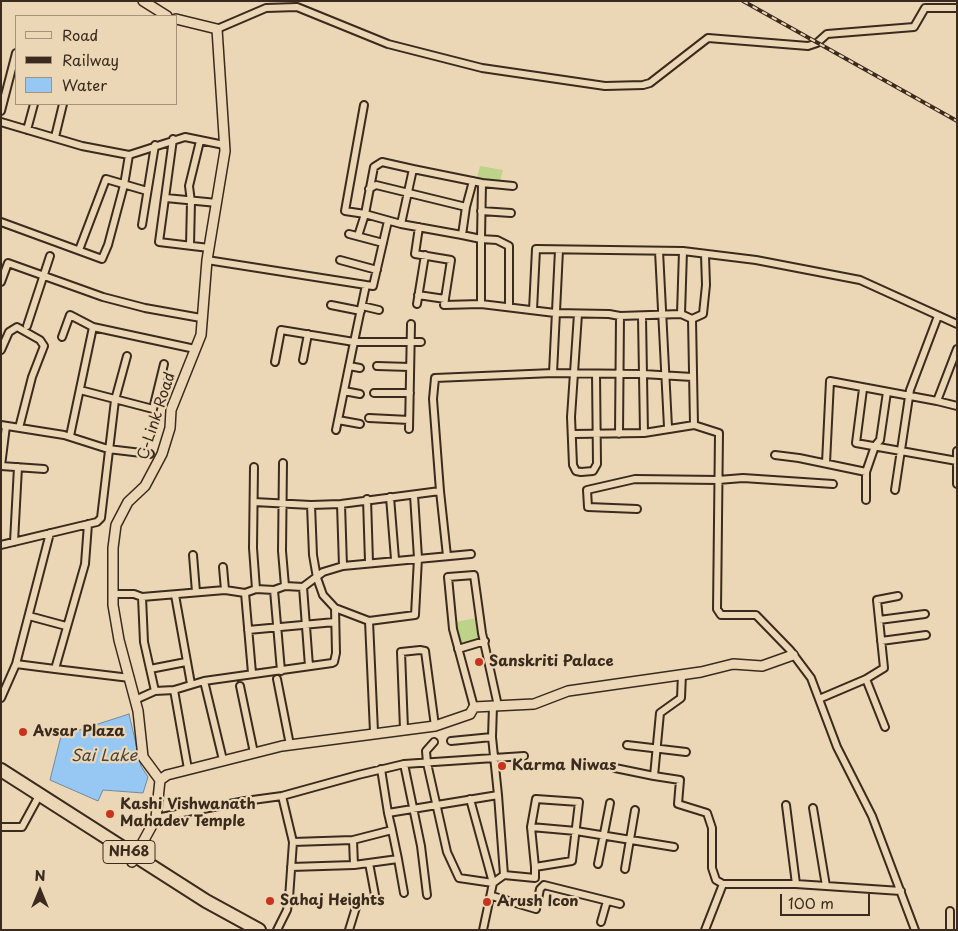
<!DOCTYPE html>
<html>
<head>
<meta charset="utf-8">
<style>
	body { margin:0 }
	#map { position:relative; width:958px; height:931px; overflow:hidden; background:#ebd7b5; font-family:"Playpen Sans",sans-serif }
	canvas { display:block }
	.frame { position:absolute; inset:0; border:2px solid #3b2a1e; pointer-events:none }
	.legend { position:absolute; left:15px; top:15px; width:162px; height:90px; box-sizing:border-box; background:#ebd7b5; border:1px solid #a59279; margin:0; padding:6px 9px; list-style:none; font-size:15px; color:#3b2a1e }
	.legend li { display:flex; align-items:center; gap:10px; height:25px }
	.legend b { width:25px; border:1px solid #a59279 }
	.north { position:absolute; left:15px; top:866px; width:50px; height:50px; -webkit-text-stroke:4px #ebd7b5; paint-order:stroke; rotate:0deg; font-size:14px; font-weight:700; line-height:20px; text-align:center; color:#3b2a1e }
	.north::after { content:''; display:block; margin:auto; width:18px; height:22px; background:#3b2a1e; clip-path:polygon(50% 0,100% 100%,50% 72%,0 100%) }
	.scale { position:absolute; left:780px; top:894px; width:90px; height:22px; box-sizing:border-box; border:2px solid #3b2a1e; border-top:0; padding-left:6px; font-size:15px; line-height:18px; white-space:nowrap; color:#3b2a1e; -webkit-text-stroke:4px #ebd7b5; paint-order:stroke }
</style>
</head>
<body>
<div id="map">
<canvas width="958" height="931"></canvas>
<div class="frame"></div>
<ul class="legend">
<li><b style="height:6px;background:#ebd7b5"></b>Road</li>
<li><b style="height:6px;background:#3b2a1e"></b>Railway</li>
<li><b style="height:14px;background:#97c8f3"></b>Water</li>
</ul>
<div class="north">N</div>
<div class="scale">100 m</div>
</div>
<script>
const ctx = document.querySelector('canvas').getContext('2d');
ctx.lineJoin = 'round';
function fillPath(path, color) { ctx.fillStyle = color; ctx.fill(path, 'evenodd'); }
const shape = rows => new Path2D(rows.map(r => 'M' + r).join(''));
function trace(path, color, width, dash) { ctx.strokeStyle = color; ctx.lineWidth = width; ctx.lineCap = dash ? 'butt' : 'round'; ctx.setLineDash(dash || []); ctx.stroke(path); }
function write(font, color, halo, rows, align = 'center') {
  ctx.font = font + ' "Playpen Sans",sans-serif'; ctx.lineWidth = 4.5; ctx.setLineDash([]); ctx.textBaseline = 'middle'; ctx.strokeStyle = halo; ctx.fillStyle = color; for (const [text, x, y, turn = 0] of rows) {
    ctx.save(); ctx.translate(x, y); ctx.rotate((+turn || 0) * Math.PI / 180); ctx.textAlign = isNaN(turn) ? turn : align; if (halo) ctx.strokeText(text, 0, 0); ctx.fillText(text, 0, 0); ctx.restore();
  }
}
fillPath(shape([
	[480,166,503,170,500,181,477,178],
	[476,618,480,639,461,643,456,622]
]), '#bdd389');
const water = shape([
	[129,714,141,766,148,777,143,793,103,790,98,801,50,780,61,736,129,714]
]);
fillPath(water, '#97c8f3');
trace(water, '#72899e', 1);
const street = shape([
	[217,29,266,8,297,7,388,44,482,68,605,86,643,85,650,83,708,38,808,46,817,43,827,34,914,27,925,8,957,8],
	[364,105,345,211,365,214,374,167,382,162,413,169],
	[1,111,16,53],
	[1,122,82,146,129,155,185,137,224,145],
	[27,130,34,104],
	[55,137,63,104],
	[173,139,159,242,209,248],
	[369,189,376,185,466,207,473,181],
	[166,198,217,203],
	[466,207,462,235,481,239,482,183,513,186],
	[481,211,511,213],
	[388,221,373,286,366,285,354,342,421,342],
	[1,222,102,259,108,245,124,185,129,155],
	[401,224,462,235],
	[142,225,155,145],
	[419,227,415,254,451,260,444,305,481,304,555,313,609,314,620,316,681,314,692,319,703,314,706,285,705,255],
	[349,234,383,243],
	[358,236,365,214,401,224,413,169,482,183],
	[190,245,191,202,189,186,200,141],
	[79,250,106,179,147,191],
	[659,251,668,427],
	[207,260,366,285],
	[340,260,377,270],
	[1,282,8,263,103,297,145,308,201,318],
	[418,295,445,299],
	[417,304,425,255],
	[481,304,481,239,497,240,509,246,509,306],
	[331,305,361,311],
	[362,306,379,310],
	[533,310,536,249,683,251,756,260,860,280,957,324],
	[578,314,571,417,573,465,576,471,581,472,593,471,597,464,596,374],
	[681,314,683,251],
	[642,317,644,433],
	[692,319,694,425],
	[27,326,50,256],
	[62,337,70,315,93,327],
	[1,350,9,332,17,327,40,340,44,346,32,377,19,428],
	[303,360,308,334],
	[275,362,281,330,354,342,336,430],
	[349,366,360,368],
	[377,366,410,367],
	[553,373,559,250],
	[863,389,856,443,957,461],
	[80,390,153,409,164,364],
	[344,391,360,394],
	[374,393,410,393],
	[937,401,957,406],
	[369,418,409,420],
	[338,420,360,424],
	[1,425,64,435,108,449,150,454],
	[409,429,411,324],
	[573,434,644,433,694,425,719,433,717,609,721,615,756,615,790,650,811,678,837,747,872,816,915,930],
	[619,434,620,316],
	[70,436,93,327,195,349],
	[957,451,957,484],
	[775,455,799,458,866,472],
	[283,463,282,551,285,586],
	[826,463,830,381,937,401,957,349],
	[1,466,44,469],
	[1,466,6,426],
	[254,467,253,548,256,589],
	[895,490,910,390,938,316],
	[390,497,395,559],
	[367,499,369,562],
	[866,500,866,472,875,446,880,440,887,392],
	[254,502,311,505,341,504,440,491],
	[341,504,343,566],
	[311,505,313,555,317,578,323,595,335,608,369,621,415,615,418,558,414,495],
	[637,509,588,507,587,490,635,479,718,480,743,478,833,484],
	[14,542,18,467],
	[1,545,97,522,101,518,115,400,127,356],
	[193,555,196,592],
	[447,556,440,491,433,399,435,378,553,373,643,374,692,377],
	[223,567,225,590],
	[303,587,309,666],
	[274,590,281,671],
	[245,593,252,673],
	[112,594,134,594,142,597,225,590,245,593,256,589,274,590,285,586,303,587,323,572,343,566,471,554],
	[175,595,191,684],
	[142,597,144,642,155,691],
	[29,616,66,626],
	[879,620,925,614],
	[369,621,374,732],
	[248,630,335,622],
	[881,641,926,635],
	[458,649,485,641],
	[16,664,50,533],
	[55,669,130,678],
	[150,669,186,662],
	[682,674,681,698,660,713,654,776,680,780,678,804,707,813,712,828,712,868,716,880,723,884,705,930],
	[277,679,290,745],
	[866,679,885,727],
	[204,681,223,760],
	[240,686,254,753],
	[174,690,188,769],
	[1,698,16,664,55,669,85,564,88,524],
	[819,699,866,679,884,668,877,600,898,596],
	[135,700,155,691,174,690,204,681,332,663,334,662,336,653,335,608],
	[474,707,453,629,448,577,474,575,482,633,498,706],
	[404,729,401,652,420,650,425,651,435,726],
	[451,741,492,737],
	[434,742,426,751,427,763,447,852,459,878,493,883,483,930],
	[627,745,686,752],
	[404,764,421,846,427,895],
	[615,768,654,776],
	[381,769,388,813,498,795,492,737,493,706],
	[282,796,293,842],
	[470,799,493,883,504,875,498,795],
	[786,805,796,884],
	[813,808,826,886],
	[388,813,392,830],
	[156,818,245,801,282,796,358,775,404,764,524,756],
	[1,827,22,827,40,794],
	[531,827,576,831,674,847],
	[398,859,404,893],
	[369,863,375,895],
	[598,864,610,803],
	[291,867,354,865,398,859,392,830,353,840],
	[625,869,635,810],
	[504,875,535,878,535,867,531,827,536,799,579,802,572,861,535,867],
	[723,884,796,884,901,891],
	[492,896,536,909,540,889,544,885,620,904],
	[950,911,950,930],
	[601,922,607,901],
	[277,930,287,910,289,898,293,842,353,840,354,865],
	[349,930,357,904]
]);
const secondary = shape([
	[143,1,167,16],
	[160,780,167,775,282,746,435,726,470,714,474,707,534,704,568,691,701,672,733,664,762,666,793,655],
	[132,862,156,818,160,780,143,757,138,711,119,640,113,605,113,548,116,525,128,502,145,486,162,454,170,428,171,410,201,335,207,260,225,151,217,29,176,19]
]);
const highway = shape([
	[1,770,206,901,259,930]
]);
trace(street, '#3b2a1e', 10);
trace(secondary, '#3b2a1e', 12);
trace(highway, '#3b2a1e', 16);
trace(street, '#ebd7b5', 6);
trace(secondary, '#ebd7b5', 9);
trace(highway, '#ebd7b5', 12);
const rail = shape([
	[743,1,957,121]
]);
trace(rail, '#3b2a1e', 4);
trace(rail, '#ebd7b5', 2, [5.5]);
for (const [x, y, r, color] of [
	[479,662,5,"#c8321e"],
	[23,732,5,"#c8321e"],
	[502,766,5,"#c8321e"],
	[110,814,5,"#c8321e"],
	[270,901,5,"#c8321e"],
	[487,902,5,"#c8321e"]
]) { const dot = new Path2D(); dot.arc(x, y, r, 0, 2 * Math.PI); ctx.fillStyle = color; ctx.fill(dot); trace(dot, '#ebd7b5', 2); }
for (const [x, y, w] of [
	[129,852,52]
]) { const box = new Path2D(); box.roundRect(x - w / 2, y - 11.5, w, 23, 4); ctx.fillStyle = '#ebd7b5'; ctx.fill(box); trace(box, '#3b2a1e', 1); }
write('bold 14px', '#3b2a1e', null, [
	["NH68",129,852]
]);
write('15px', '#3b2a1e', '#ebd7b5', [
	["C-Link Road",157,416,-72]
]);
write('bold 15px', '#3b2a1e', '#ebd7b5', [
	["Sanskriti Palace",489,662],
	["Avsar Plaza",33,732],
	["Karma Niwas",512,766],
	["Kashi Vishwanath",120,805],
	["Mahadev Temple",120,822],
	["Sahaj Heights",280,901],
	["Arush Icon",497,902]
], 'left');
write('italic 16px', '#49423e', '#ebd7b5', [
	["Sai Lake",104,757]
]);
</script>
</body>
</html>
